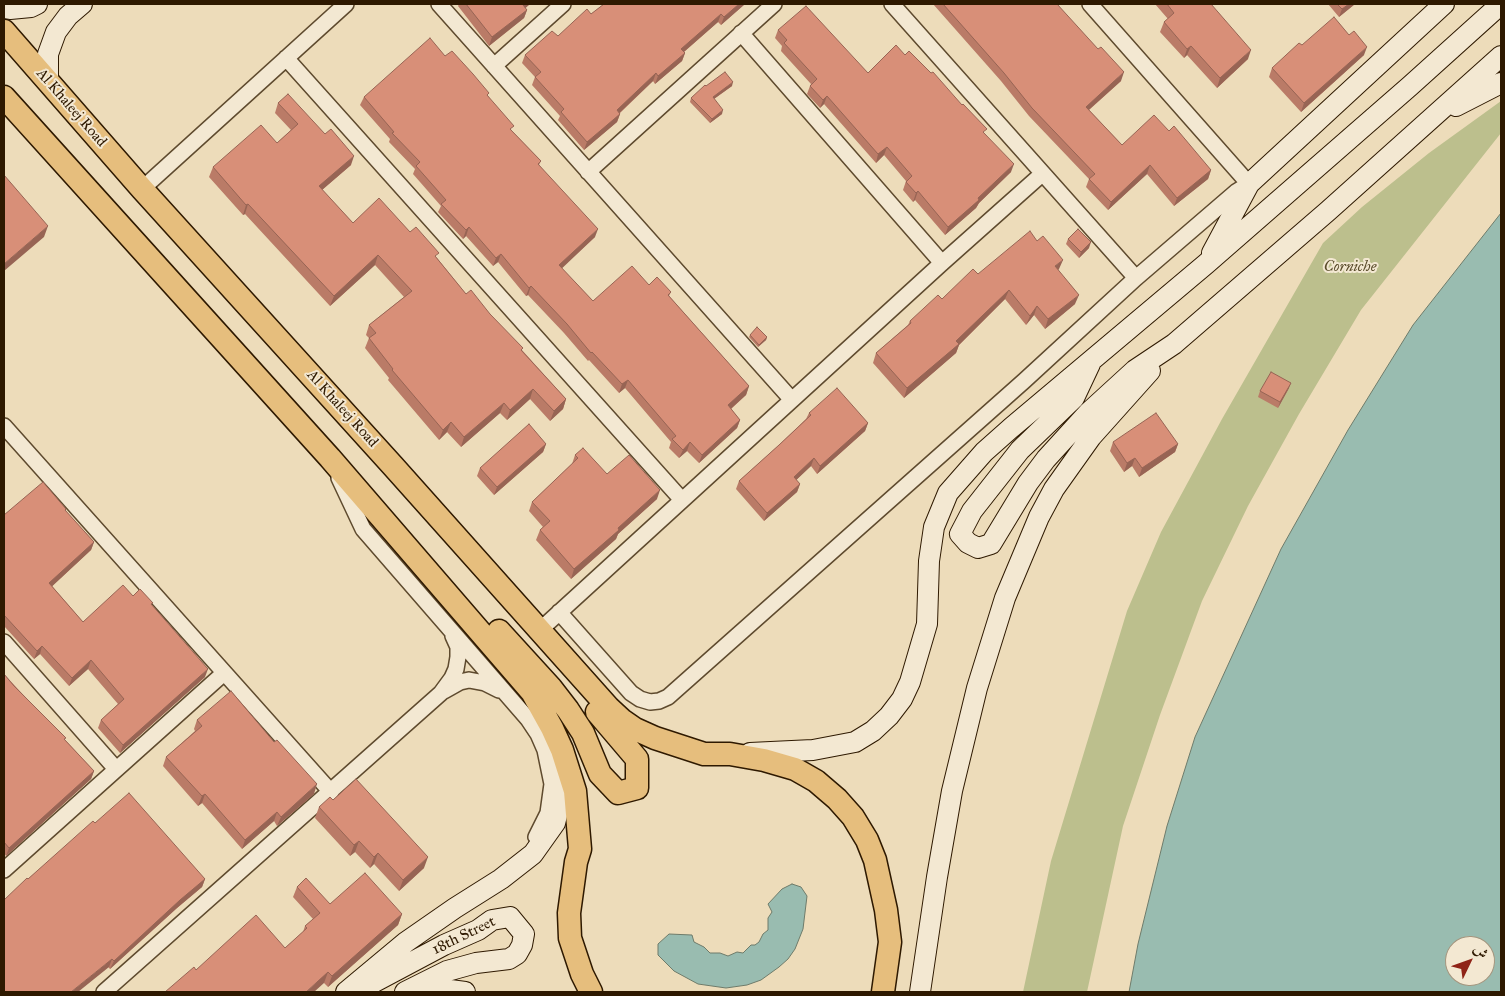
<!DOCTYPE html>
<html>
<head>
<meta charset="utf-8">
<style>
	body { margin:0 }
	#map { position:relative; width:1505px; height:996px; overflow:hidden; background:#eddcba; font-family:"IM FELL Great Primer",Amiri,serif }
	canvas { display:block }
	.frame { position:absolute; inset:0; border:5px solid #2e1900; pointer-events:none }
	.north { position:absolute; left:1445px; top:936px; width:50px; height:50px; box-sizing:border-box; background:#f3e8d2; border:1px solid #a4957e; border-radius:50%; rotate:48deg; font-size:14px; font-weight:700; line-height:20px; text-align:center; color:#2e1900 }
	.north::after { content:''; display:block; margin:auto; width:18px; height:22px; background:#8f2418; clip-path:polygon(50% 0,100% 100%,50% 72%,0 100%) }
</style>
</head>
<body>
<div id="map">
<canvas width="1505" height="996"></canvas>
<div class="frame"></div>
<div class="north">ش</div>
</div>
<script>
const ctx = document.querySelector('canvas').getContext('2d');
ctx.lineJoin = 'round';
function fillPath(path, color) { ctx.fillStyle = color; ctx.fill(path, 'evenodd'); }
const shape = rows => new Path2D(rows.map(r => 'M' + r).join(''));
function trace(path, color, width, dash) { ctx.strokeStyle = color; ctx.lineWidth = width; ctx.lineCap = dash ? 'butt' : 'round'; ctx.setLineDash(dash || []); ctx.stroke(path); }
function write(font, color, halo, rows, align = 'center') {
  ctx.font = font + ' "IM FELL Great Primer",serif'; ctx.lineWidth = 4; ctx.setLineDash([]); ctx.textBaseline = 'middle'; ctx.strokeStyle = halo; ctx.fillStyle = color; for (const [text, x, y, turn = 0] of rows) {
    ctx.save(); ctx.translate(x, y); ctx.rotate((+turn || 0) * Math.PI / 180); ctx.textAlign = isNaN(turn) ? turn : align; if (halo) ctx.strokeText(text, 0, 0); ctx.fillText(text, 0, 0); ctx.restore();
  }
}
fillPath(shape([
	[1501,101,1501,133,1361,310,1299,414,1248,506,1202,601,1160,715,1123,826,1087,992,1023,992,1051,861,1127,611,1161,532,1222,419,1323,243,1362,207,1429,153]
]), '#bcbf8d');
const water = shape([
	[1501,213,1501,992,1129,992,1138,944,1167,826,1195,737,1281,549,1348,430,1413,325,1501,213],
	[1455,946,1485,946,1485,976,1455,976,1455,946],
	[792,884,801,887,807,896,803,929,795,949,788,959,779,967,761,980,747,985,726,988,698,984,674,971,658,955,658,944,669,934,692,935,694,942,704,947,710,953,720,953,728,956,737,952,743,953,751,945,755,945,759,942,763,934,768,930,768,918,772,912,768,904,782,889,792,884]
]);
fillPath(water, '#99bcb0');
trace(water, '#6e7b6a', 1);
const street = shape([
	[439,4,792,400],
	[892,4,1136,278],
	[741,33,942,263],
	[286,58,682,500],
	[494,66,563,4],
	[588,172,774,4],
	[142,189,346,4],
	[4,426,331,792],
	[339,478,363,529,528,719,538,734,545,750,552,784,548,813,536,837],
	[559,612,631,693,640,699,650,702,659,701,668,697,1024,381,1136,278,1236,192,1249,184,1090,4],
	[540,630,942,263,1042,174],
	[4,642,116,769],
	[444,691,460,682,469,680,485,683,499,690],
	[4,870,224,673],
	[104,992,441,693,452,678,456,669,458,657,458,647,453,636]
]);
const secondary = shape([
	[4,8,10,9,31,7,37,4],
	[48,82,48,54,56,32,68,16,82,4],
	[1456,106,1501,83],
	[1212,253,1249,184,1444,4],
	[1090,364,1074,398,1020,450,972,511,960,534,968,543,978,548,991,544,1028,483,1046,459,1088,413,1135,370,1174,344,1328,211,1501,56],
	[750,753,813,750,855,742,873,731,889,716,902,699,910,682,927,624,929,561,934,527,948,493,984,452,1011,428,1206,264,1410,86,1501,4],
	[365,987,444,945,478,930,492,920,510,917,524,934,522,945,517,954,509,959,476,963,447,971,405,992],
	[411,991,450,990,465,992],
	[346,992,406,942,455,908,501,879,533,854,555,823,561,799,558,755],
	[920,992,937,877,952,791,977,688,1005,598,1039,517,1054,489,1091,437,1150,371]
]);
const primary = shape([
	[4,31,142,189,393,466,609,708,622,720,635,729,655,738,704,754,730,754,764,760,795,769,816,781,837,799,853,817,867,840,875,860,886,910,890,942,883,992],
	[4,97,330,458,532,692,552,728,562,750,575,791,580,849,576,862,569,913,570,938,582,974,591,992],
	[499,631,551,688,568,710,583,733,600,774,618,793,637,788,637,759,597,712]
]);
trace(street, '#5e4a2e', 18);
trace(secondary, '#2e1900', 22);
trace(primary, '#2e1900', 25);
trace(street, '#f3e8d2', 15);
trace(secondary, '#f3e8d2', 20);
trace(primary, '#e6be7d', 22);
fillPath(shape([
	[459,4,530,4,525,8,527,10,524,18,489,46,458,6],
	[604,4,745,4,721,25,718,22,684,52,685,53,682,61,655,84,653,81,620,113,620,114,617,122,584,150,558,120,560,116,532,85,535,77,522,63,525,55,558,36,591,14],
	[933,4,1057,4,1121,81,1089,110,1122,145,1169,131,1211,170,1208,179,1174,206,1147,174,1108,210,1086,187,1089,179,1029,116,1001,81],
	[1155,4,1211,4,1248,59,1217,88,1187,55,1184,58,1160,32,1164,22,1168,19],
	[1328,4,1355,4,1339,17],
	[778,30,868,73,985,134,1011,172,979,203,976,208,945,235,915,200,913,202,903,190,906,181,884,155,876,163,824,104,820,108,807,94,810,86,811,84,781,51,782,46,775,38],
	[1302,45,1364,55,1301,112,1269,77,1272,68],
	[445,56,488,96,512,131,541,161,539,165,595,237,561,268,593,301,649,285,671,292,669,296,749,386,746,395,731,409,740,420,737,428,699,463,687,451,679,458,669,448,671,442,625,388,619,393,589,360,588,361,564,333,528,295,526,296,498,262,493,266,466,236,463,239,438,212,441,206,413,174,415,169,389,142,390,139,360,105,364,97],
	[706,86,732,86,714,99,722,114,710,123,690,102,691,98],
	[278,103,351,165,322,190,353,223,410,232,437,258,466,294,490,314,522,350,566,399,563,409,550,421,530,399,507,420,500,413,461,447,447,432,439,440,388,380,389,378,365,348,369,338,366,335,369,325,404,297,375,265,330,306,245,214,243,215,209,177,213,167,277,143,291,130,275,113],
	[1068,239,1089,248,1079,258,1066,244],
	[1059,269,1058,270,1075,304,1045,329,1034,315,1026,325,1005,299,959,345,956,353,904,398,873,363,876,353,908,325,910,321,942,299],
	[750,335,767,337,766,340,758,347,749,337],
	[1289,388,1278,408,1258,397,1260,391],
	[809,413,868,423,865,431,817,474,811,466,796,480,800,484,797,492,764,521,736,489,739,481,779,445,806,419],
	[1113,442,1178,444,1175,452,1139,477,1132,466,1124,472,1110,451],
	[546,444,543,452,494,495,477,476,480,468],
	[575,455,607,474,657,499,618,534,616,539,571,579,536,540,540,530,543,527,529,511,532,502,572,464],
	[65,511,94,542,91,550,52,586,83,622,133,596,152,605,205,677,120,753,98,728,101,720,118,704,88,669,69,686,40,654,34,659,4,626,4,515],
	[4,674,94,771,91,779,6,856,4,853],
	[197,720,314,794,277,826,274,821,242,849,202,803,198,806,163,766,166,757,195,731,194,729],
	[333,800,424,868,399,891,374,864,370,868,355,852,350,856,315,818,319,807],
	[95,823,205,879,202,887,177,908,110,969,28,879],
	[297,887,330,904,402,914,398,925,328,987,324,983,196,970,285,948,303,932,305,926,313,919,293,897]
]), '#ba7b67');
fillPath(shape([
	[524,4,530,4,520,13,523,5],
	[739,4,745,4,721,25,724,17],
	[1349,4,1355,4,1339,17,1342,9],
	[527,10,524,18,489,46,492,37],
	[721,14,718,22,678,57,681,49],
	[1191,46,1187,55,1184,58,1187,49],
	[1367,47,1364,55,1301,112,1304,103],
	[1251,50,1248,59,1217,88,1220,78],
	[685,53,682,61,655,84,658,76],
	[1124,72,1121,81,1083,115,1086,107],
	[656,73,653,81,614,118,617,110],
	[733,82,732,86,711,101,713,97],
	[827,96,824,104,820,108,823,100],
	[723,110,722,114,710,123,712,119],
	[620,114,617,122,584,150,587,142],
	[887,147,884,155,876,163,878,154],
	[354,156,351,165,315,196,319,186],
	[1014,164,1011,172,979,203,976,208,945,235,948,227],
	[1150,165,1147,174,1108,210,1111,202],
	[1211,170,1208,179,1174,206,1177,198],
	[918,191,915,200,913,202,916,193],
	[248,204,245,214,243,215,246,205],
	[48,226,44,237,4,271,4,264],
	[469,227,466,236,463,239,466,230],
	[598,229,595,237,556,274,559,265],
	[1091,242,1089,248,1079,258,1081,252],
	[501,254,498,262,493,266,496,258],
	[378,255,375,265,330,306,334,296],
	[1063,260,1059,269,1052,275,1055,266],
	[531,286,528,295,526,296,529,288],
	[1009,290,1005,299,959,345,956,353,904,398,907,388],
	[1079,295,1075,304,1045,329,1048,319],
	[1037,306,1034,315,1026,325,1030,316],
	[767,337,766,340,758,347,759,345],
	[628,380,625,388,619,393,622,384],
	[1291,383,1289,388,1278,408,1280,402],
	[749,386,746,395,725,414,728,405],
	[533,389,530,399,507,420,510,410],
	[566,399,563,409,550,421,554,411],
	[504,403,500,413,461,447,464,437],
	[740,420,737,428,699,463,702,455],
	[451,422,447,432,439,440,443,430],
	[868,423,865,431,817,474,820,466],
	[690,442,687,451,679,458,683,450],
	[546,444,543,452,494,495,497,487],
	[1178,444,1175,452,1139,477,1142,468],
	[814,458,811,466,791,485,794,477],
	[1135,458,1132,466,1124,472,1127,463],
	[800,484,797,492,764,521,767,513],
	[660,490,657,499,618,534,616,539,571,579,574,569,618,528],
	[94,542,91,550,46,592,49,583],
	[42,646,40,654,34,659,37,651],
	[91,660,88,669,69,686,72,678],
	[208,669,205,677,120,753,123,745],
	[94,771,91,779,6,856,9,848],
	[317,784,314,794,277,826,281,817],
	[205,794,202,803,198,806,202,796],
	[277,812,274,821,242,849,245,840],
	[359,841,355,852,350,856,354,845],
	[378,853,374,864,370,868,374,857],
	[428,857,424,868,399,891,403,880],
	[205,879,202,887,177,908,110,969,114,961,180,900],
	[402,914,398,925,328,987,332,976],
	[112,959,109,967,78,992,71,992],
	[328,972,324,983,314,992,306,992]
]), '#976454');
const building = shape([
	[466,4,524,4,523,5,527,10,492,37,466,4],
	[604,4,739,4,724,17,721,14,681,49,685,53,658,76,656,73,617,110,620,114,587,142,561,112,564,109,535,77,541,72,525,55,552,31,558,36,587,9,591,14,604,4],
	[943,4,1057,4,1098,49,1101,47,1124,72,1086,107,1122,145,1154,115,1169,131,1174,126,1211,170,1177,198,1150,165,1111,202,1089,179,1095,174,1032,108,1004,73,943,4],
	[1167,4,1211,4,1251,50,1220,78,1191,46,1187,49,1164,22,1174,13,1167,4],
	[1337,4,1349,4,1342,9,1337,4],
	[806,6,868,73,896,45,905,55,909,51,931,73,933,72,962,105,963,104,987,129,983,132,1014,164,978,198,979,200,948,227,918,191,916,193,906,182,912,176,887,147,878,154,827,96,823,100,810,86,817,79,784,43,787,40,778,30,806,6],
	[1334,17,1349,35,1354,31,1367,47,1304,103,1272,68,1299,43,1302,45,1334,17],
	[430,38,445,56,452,51,473,74,489,93,487,95,514,126,510,129,541,161,538,164,598,229,559,265,593,301,632,266,649,285,657,277,671,292,668,295,749,386,728,405,740,420,702,455,690,442,683,450,672,439,676,436,628,380,622,384,592,352,591,353,567,324,531,286,529,288,501,254,496,258,469,227,466,230,441,204,446,200,416,166,420,162,392,133,394,132,364,97,430,38],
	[725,72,733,82,713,97,723,110,712,119,691,98,705,85,706,86,725,72],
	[288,94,325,134,331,129,354,156,319,186,353,223,379,198,410,232,416,227,439,253,435,256,466,294,471,290,490,314,523,348,521,350,566,399,554,411,533,389,510,410,504,403,464,437,451,422,443,430,392,370,393,369,369,338,376,333,369,325,412,291,378,255,334,296,248,204,246,205,213,167,261,125,277,143,298,124,278,103,288,94],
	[4,175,48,226,4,264,4,175],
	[1078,229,1091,242,1081,252,1068,239,1078,229],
	[1030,231,1037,241,1043,236,1063,260,1055,266,1079,295,1048,319,1037,306,1030,316,1009,290,956,341,959,344,907,388,876,353,911,323,910,321,938,295,942,299,973,269,978,274,1030,231],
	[757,327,767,337,759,345,750,335,757,327],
	[1271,372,1291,383,1280,402,1260,391,1271,372],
	[837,388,868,423,820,466,814,458,794,477,800,484,767,513,739,481,779,445,811,415,809,413,837,388],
	[1156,413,1178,444,1142,468,1135,458,1127,463,1113,442,1156,413],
	[529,424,546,444,497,487,480,468,529,424],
	[583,448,607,474,629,455,660,490,618,528,619,530,574,569,540,530,550,521,532,502,578,458,575,455,583,448],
	[43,482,66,509,65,510,94,542,49,583,83,622,123,585,133,596,140,589,153,603,151,604,208,669,123,745,101,720,124,699,91,660,72,678,42,646,37,651,4,615,4,515,43,482],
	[4,674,14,686,66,738,64,739,94,771,9,848,4,842,4,674],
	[231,691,274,742,277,740,317,784,281,817,277,812,245,840,205,794,202,796,166,757,202,726,197,720,231,691],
	[356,779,428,857,403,880,378,853,374,857,359,841,354,845,319,807,330,797,333,800,356,779],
	[129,793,205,879,180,900,114,961,112,959,71,992,4,992,4,900,27,878,28,879,93,821,95,823,129,793],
	[365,873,402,914,332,976,328,972,306,992,165,992,194,967,196,970,256,915,285,948,307,928,305,926,320,913,297,887,306,878,330,904,365,873]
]);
fillPath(building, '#d88f78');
trace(building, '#976454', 1);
write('15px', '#2e1900', '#f3e8d2', [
	["Al Khaleej Road",71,108,49],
	["Al Khaleej Road",342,409,48],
	["18th Street",464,936,-26]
]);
write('italic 15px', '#594b2a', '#f3e8d2', [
	["Corniche",1350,267]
]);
</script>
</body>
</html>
